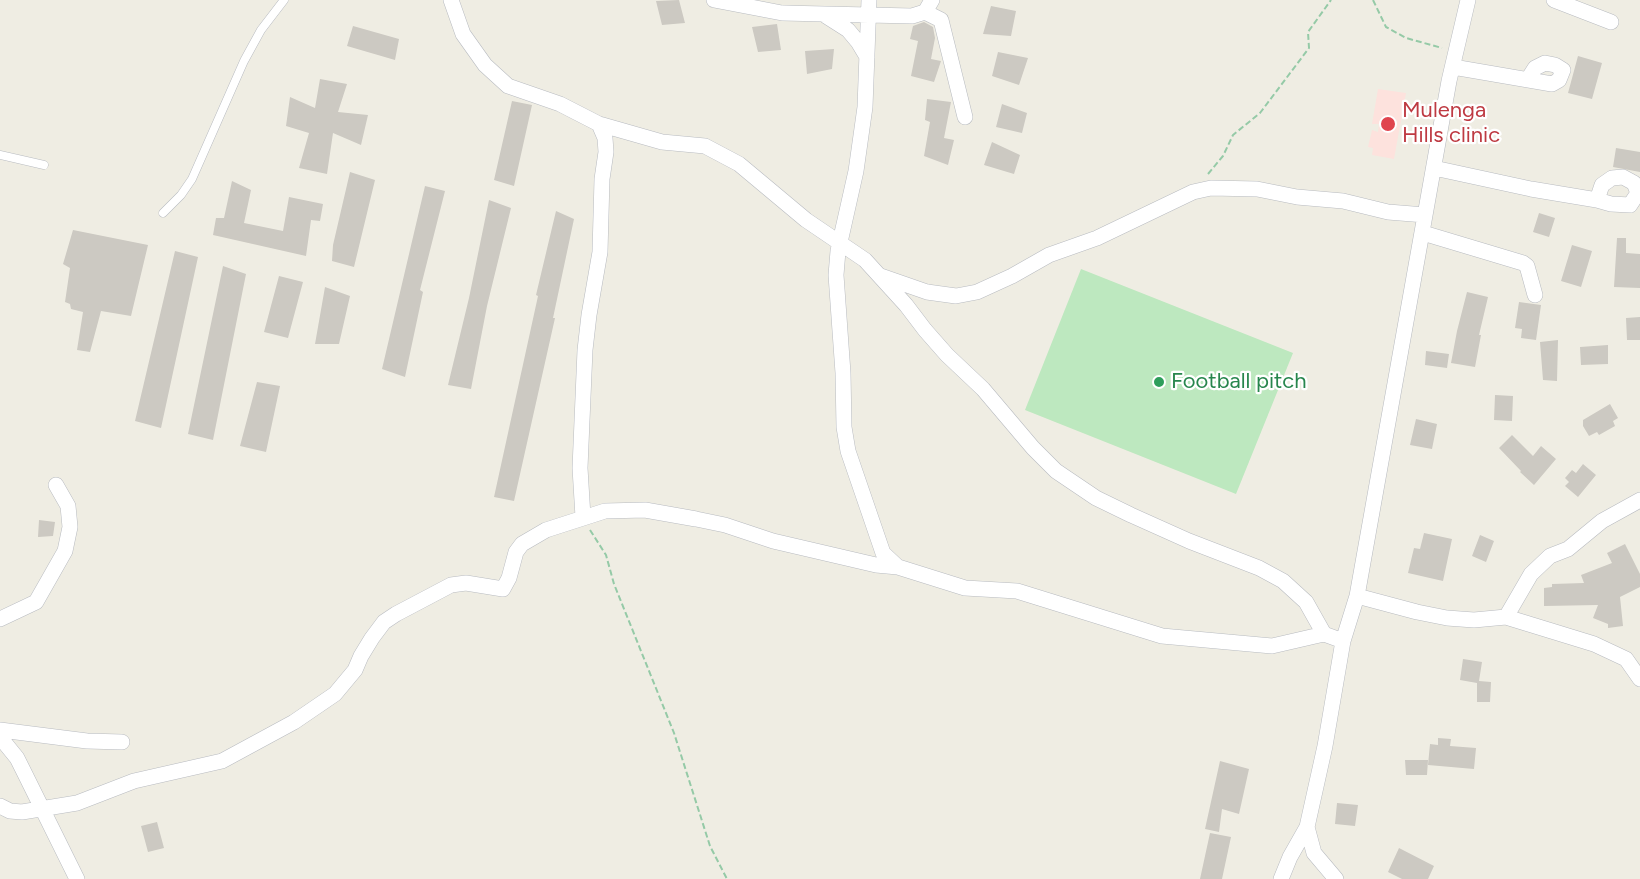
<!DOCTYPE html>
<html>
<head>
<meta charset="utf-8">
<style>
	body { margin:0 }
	canvas { display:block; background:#efede3 }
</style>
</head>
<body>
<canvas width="1640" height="879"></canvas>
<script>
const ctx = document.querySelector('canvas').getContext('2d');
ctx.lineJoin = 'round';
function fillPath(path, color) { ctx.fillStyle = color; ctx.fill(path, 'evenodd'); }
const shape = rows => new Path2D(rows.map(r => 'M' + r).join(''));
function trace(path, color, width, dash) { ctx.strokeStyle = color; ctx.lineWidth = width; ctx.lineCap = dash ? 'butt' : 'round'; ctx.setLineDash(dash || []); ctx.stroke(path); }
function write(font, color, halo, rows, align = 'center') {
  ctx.font = font + ' Figtree,sans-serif'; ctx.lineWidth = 4.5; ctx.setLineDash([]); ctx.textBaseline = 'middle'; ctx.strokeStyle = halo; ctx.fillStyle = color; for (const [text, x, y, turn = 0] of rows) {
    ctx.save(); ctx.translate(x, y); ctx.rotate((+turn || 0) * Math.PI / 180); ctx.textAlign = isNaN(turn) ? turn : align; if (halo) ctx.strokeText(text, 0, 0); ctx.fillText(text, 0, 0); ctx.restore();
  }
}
fillPath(shape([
	[1378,89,1406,93,1394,159,1372,155,1373,148,1368,147,1372,130,1378,132,1379,124,1372,124]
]), '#fde2dd');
fillPath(shape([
	[1081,269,1293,353,1236,494,1025,410]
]), '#bde8bf');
fillPath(shape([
	[679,0,685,23,662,25,656,1],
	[991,6,1016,11,1011,36,983,34],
	[924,22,933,27,935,38,931,59,941,61,934,82,911,76,918,41,910,39,913,26],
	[777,24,781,50,758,52,752,27],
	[353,26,399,39,395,60,347,46],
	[834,49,832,69,807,74,805,51],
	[998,52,1028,58,1019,85,992,76],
	[1578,56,1602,63,1592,99,1568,93],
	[320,79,347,84,338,112,368,115,361,145,333,133,327,174,299,168,309,133,286,126,290,97,315,108],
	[927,99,951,102,944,138,954,140,948,165,924,156,930,122,925,120],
	[512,101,532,105,514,186,494,180],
	[1002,104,1027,113,1022,133,996,127],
	[992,142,1020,155,1014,174,984,165],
	[1616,148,1640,152,1640,172,1613,167],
	[350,172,375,180,354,267,332,261,333,245],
	[232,181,251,190,244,223,283,231,289,197,323,204,320,221,311,220,306,256,213,235,216,218,224,218],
	[425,186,445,191,420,290,423,292,405,377,382,369],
	[489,200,511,208,487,306,471,389,448,385,469,298],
	[556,211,574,219,553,318,555,318,514,501,494,497,538,296,536,295],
	[1539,213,1555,218,1549,237,1533,232],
	[73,230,148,245,131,316,101,311,90,352,77,350,83,312,71,309,70,304,65,302,70,268,63,264],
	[1617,238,1626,238,1626,253,1640,254,1640,288,1614,287],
	[1572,245,1592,251,1581,287,1561,281],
	[175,251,198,257,161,428,135,421],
	[223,266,246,274,213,440,188,434],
	[279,276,303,282,288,338,264,332],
	[325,287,350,296,339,344,315,344],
	[1467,292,1488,297,1479,335,1481,335,1475,367,1451,363,1457,331],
	[1519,302,1541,305,1536,340,1521,338,1522,329,1515,328],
	[1640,317,1640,340,1627,340,1626,318],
	[1558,340,1557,381,1543,380,1540,342],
	[1608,345,1608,364,1581,365,1580,347],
	[1426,351,1449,354,1447,368,1425,365],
	[257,382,280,386,266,452,240,446],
	[1495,395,1513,396,1512,421,1494,420],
	[1610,404,1618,418,1613,421,1615,426,1599,435,1597,432,1589,436,1583,426,1583,420],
	[1416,419,1437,424,1432,449,1410,445],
	[1512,435,1533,456,1541,446,1556,459,1534,485,1520,472,1521,471,1499,448],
	[1583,464,1596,475,1578,497,1565,486,1569,482,1565,478,1572,470,1576,473],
	[39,520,55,522,53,536,38,537],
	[1424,533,1452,539,1443,581,1408,573,1414,548,1420,549],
	[1480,535,1494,541,1486,562,1472,556],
	[1625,544,1640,574,1640,587,1620,597,1623,626,1608,628,1608,624,1593,618,1598,605,1544,606,1544,588,1552,587,1552,584,1584,583,1581,575,1612,563,1607,553],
	[1463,659,1482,662,1479,681,1491,682,1490,702,1477,702,1477,683,1460,680],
	[1438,738,1451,739,1450,746,1476,748,1474,769,1428,765,1430,744,1438,745],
	[1405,760,1428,760,1427,775,1406,775],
	[1220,761,1249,769,1239,814,1222,809,1219,832,1205,829],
	[1337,803,1358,805,1355,826,1335,824],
	[157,822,164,848,148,852,141,826],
	[1210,833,1231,837,1222,879,1200,879],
	[1399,848,1434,866,1428,879,1402,879,1388,872]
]), '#ccc9c2');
const lane = shape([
	[0,155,44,165],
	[163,213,181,195,192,179,244,61,261,30,284,0]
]);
const street = shape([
	[451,0,463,34,485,65,508,86,560,104,599,124,662,142,705,146,739,164,806,220,865,260,906,305,925,330,947,355,983,389,1033,448,1056,471,1096,498,1131,515,1189,541,1259,568,1283,581,1306,602,1324,634],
	[714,0,782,13,912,16,925,12,932,0],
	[869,0,865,107,856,171,838,251,836,275,843,373,844,427,848,451,883,553,898,567,965,588,1017,591,1162,636,1272,646,1324,634,1343,641],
	[1554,0,1611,22],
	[925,12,941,20,965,117],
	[826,16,848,30,858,42,867,57],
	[1453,67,1552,84,1559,80,1563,70,1555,65,1545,63,1535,68,1528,79],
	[1434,168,1531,189,1597,200,1611,204,1630,205,1638,193,1634,183,1623,177,1612,178,1602,185,1597,200],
	[1423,233,1523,263,1527,266,1535,295],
	[881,276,927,292,956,296,977,292,1012,276,1049,255,1097,238,1193,192,1211,188,1257,189,1297,197,1343,201,1388,212,1425,215],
	[583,517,580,468,585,350,589,315,600,252,602,179,606,152,605,138,599,124],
	[1357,596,1417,612,1447,618,1474,620,1506,617,1531,574,1550,556,1568,549,1602,521,1640,500],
	[1506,617,1594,644,1626,659,1640,679],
	[0,619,36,602,65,551,70,527,68,506,56,485],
	[0,730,87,741,122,742],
	[0,737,17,758,25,774,77,879],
	[0,806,10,811,22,812,77,803,134,781,222,761,294,722,335,694,355,670,361,656,372,638,384,622,396,614,451,585,466,583,503,589,509,578,516,552,522,544,546,530,605,511,645,510,696,519,725,525,773,541,876,565,898,567],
	[1281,879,1290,857,1307,827],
	[1336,879,1314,853,1307,827,1325,746,1343,641,1357,596,1449,81,1468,0]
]);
trace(lane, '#b8bbc0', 9);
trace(street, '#b8bbc0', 16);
trace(shape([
	[1373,0,1386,27,1406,38,1442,48],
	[1208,174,1223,156,1233,135,1260,113,1309,48,1308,32,1331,0],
	[590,530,606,555,614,584,674,733,710,846,727,879]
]), '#95caa7', 2, [6, 3]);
trace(lane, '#fff', 8);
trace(street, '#fff', 15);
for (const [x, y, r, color] of [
	[1388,124,8,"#e0444e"],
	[1159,382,6,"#2e9e5b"]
]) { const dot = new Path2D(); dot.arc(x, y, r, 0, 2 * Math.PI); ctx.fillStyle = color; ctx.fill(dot); trace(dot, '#fff', 2); }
write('22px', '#be3a42', '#fff', [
	["Mulenga",1402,111],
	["Hills clinic",1402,136]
], 'left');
write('22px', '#27864d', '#fff', [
	["Football pitch",1171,382]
], 'left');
</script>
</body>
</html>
